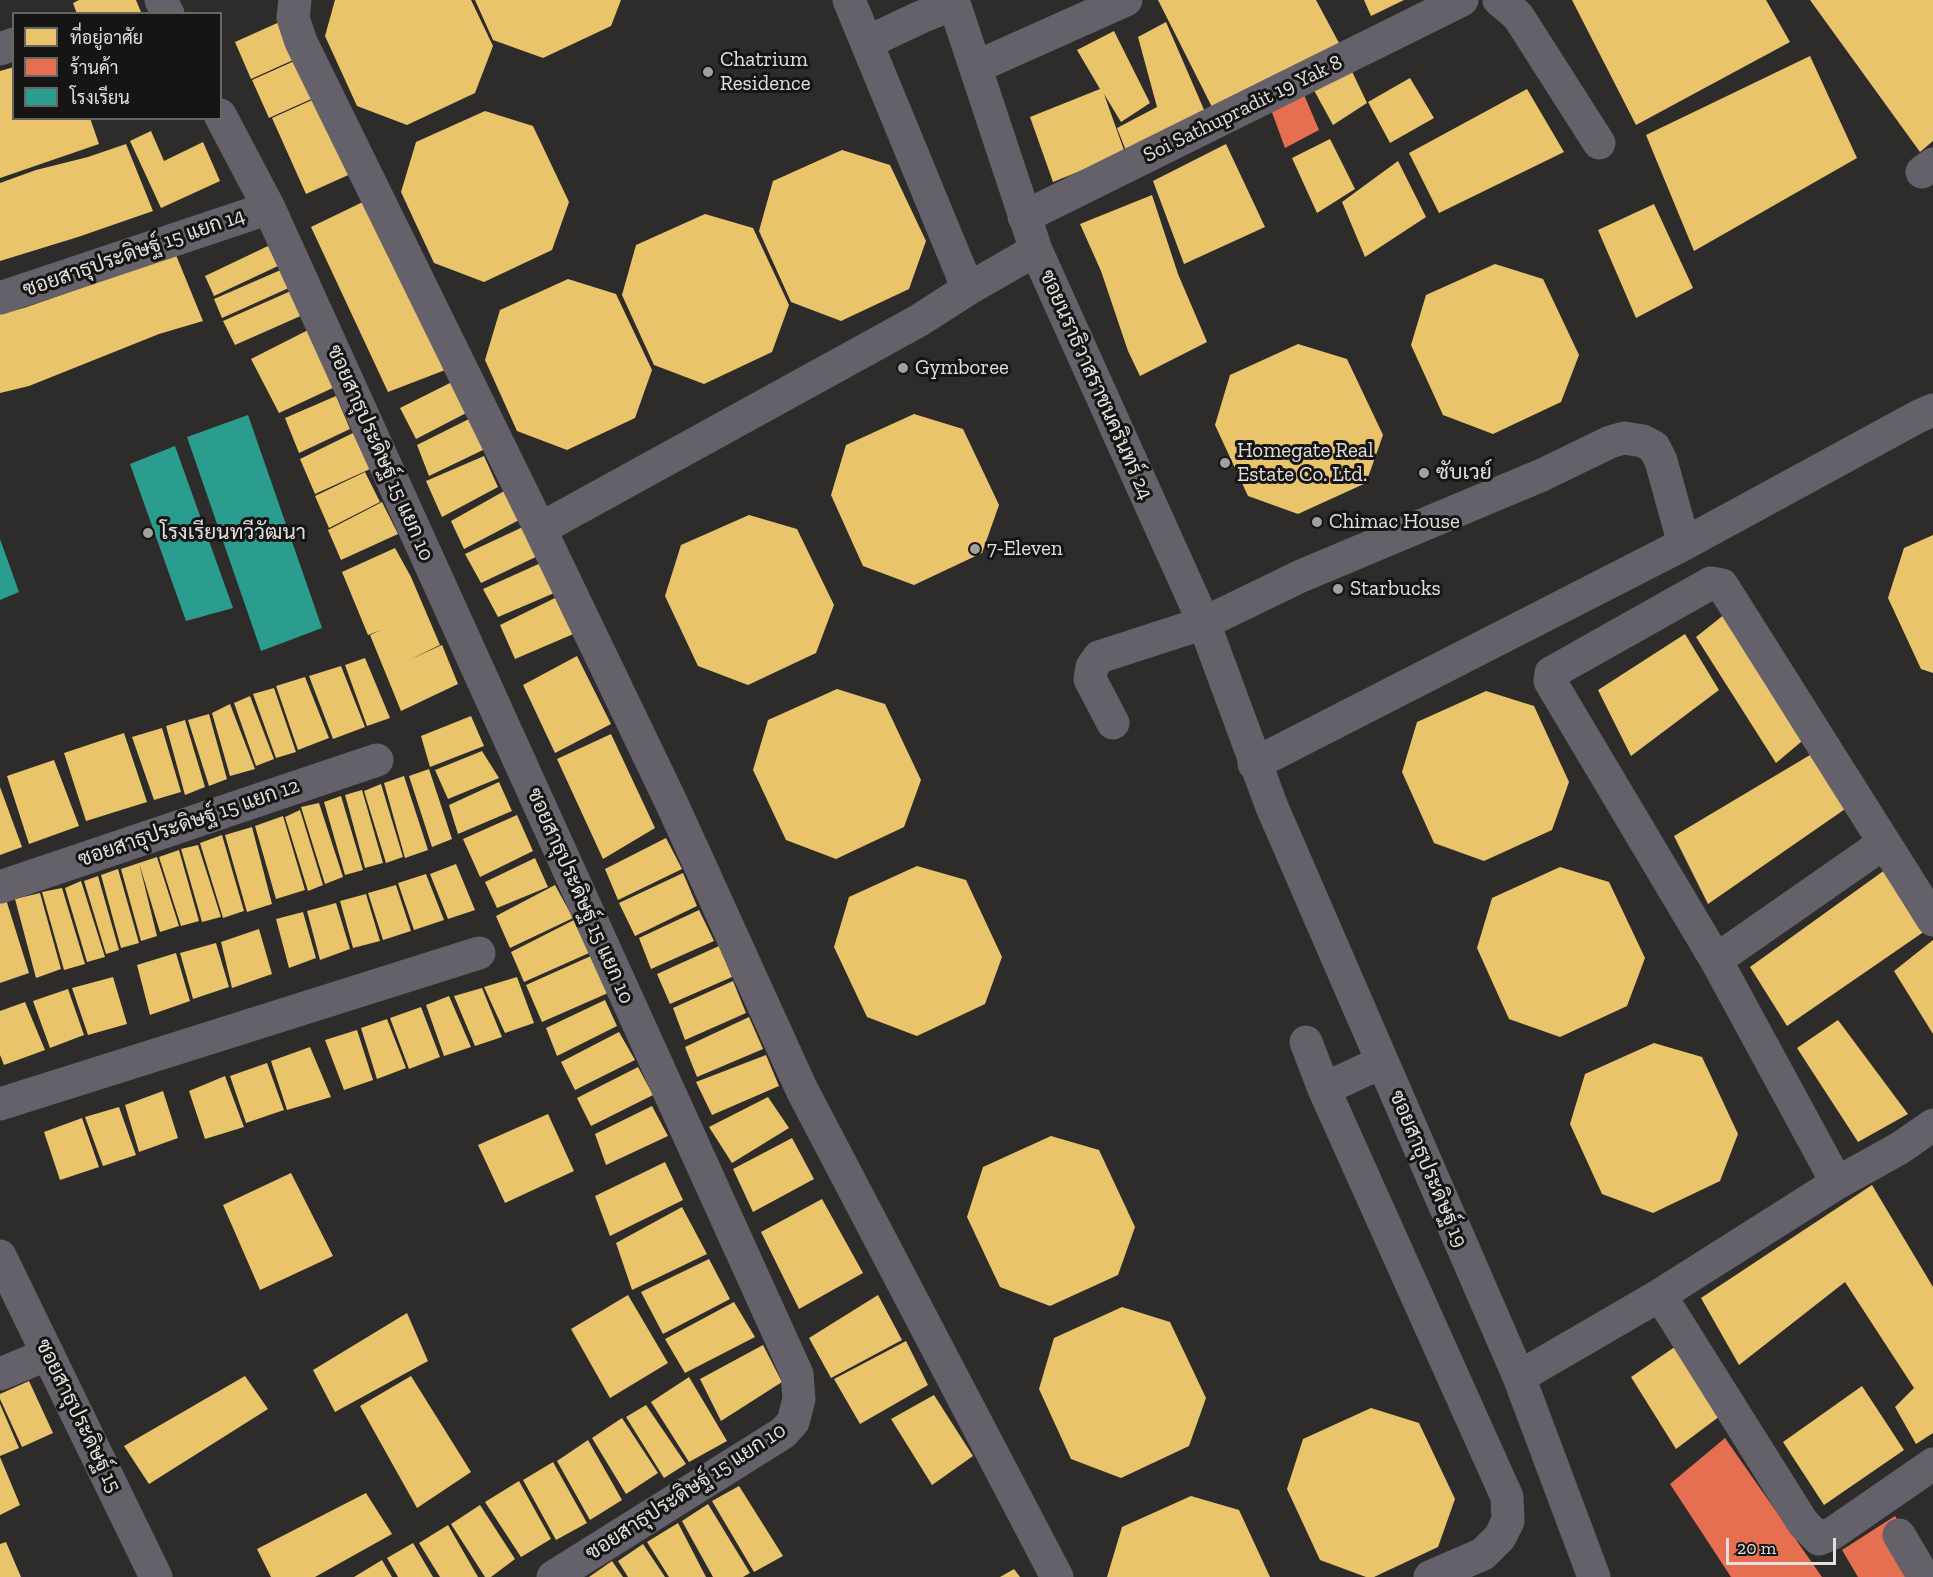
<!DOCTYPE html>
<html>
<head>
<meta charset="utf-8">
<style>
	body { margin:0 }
	#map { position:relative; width:1933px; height:1577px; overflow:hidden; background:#2e2c2a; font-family:"Zilla Slab",Sarabun,serif }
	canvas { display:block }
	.legend { position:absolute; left:12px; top:12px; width:210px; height:108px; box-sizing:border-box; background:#161513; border:2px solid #686664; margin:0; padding:8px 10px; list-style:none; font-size:18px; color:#e2e0de }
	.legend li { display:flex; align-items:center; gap:12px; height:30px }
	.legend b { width:30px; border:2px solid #686664 }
	.scale { position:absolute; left:1726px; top:1538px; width:110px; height:27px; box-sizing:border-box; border:3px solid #e2e0de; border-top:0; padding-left:8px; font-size:18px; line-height:21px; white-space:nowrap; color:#e2e0de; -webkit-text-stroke:4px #161513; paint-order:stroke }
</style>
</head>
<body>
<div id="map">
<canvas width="1933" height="1577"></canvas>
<ul class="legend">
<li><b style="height:16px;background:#e9c46a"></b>ที่อยู่อาศัย</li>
<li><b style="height:16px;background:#e76f51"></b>ร้านค้า</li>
<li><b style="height:16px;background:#2a9d8f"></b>โรงเรียน</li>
</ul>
<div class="scale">20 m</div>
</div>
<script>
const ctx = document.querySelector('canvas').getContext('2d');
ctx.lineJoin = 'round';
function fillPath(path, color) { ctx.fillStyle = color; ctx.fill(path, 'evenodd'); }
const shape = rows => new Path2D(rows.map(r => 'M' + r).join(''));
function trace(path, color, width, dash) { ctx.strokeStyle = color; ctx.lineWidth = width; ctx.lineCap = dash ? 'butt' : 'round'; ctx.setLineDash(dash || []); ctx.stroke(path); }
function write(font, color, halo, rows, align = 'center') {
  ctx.font = font + ' "Zilla Slab",Sarabun,serif'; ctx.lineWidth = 6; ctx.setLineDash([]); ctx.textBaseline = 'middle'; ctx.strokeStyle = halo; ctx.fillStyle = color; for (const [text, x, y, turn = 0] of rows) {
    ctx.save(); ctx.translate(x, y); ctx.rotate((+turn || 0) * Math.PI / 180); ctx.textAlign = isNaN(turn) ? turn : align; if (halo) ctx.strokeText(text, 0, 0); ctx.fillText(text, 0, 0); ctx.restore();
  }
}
fillPath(shape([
	[79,0,136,0,141,12,138,14,77,14,73,3],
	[335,0,471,0,493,46,475,93,407,125,357,106,325,36],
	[475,0,621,0,611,26,543,58,493,40],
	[1158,0,1316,0,1339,43,1215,113],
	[1364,0,1404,0,1371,16],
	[1572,0,1766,0,1790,42,1636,125],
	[1810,0,1933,0,1933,141,1920,152],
	[284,20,300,57,251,79,235,42],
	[1166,22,1205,112,1128,156,1117,128,1157,107,1138,37],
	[1114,31,1150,103,1121,122,1104,94,1125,153,1053,182,1030,117,1100,89,1077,50],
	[1810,56,1857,158,1694,251,1646,135],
	[301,58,318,96,269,118,252,80],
	[1348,63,1367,103,1333,125,1310,83],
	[14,67,14,118,90,118,99,144,0,178,0,71],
	[1410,78,1434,118,1390,143,1368,102],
	[1527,89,1564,152,1439,213,1409,153],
	[321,96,355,172,306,194,272,118],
	[485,111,533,126,569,202,552,250,484,282,434,263,401,192,416,142],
	[151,131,164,161,203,142,220,181,161,208,130,141],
	[1330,139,1355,189,1317,213,1292,158],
	[126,144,153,211,78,237,0,261,0,183,36,170,88,157],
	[1226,144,1265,227,1184,264,1153,181],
	[842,150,890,165,926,241,909,289,841,321,791,302,759,231,773,181],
	[1398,161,1426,217,1365,257,1342,202],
	[1152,195,1178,274,1207,342,1140,376,1128,351,1101,271,1080,224],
	[369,199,453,367,388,392,311,227],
	[1654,204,1693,288,1636,318,1598,230],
	[705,214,753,228,789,305,772,352,704,384,654,365,622,295,636,245],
	[268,246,278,266,214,296,205,276],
	[176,255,203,321,159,334,29,386,0,393,0,314,24,308],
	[1495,264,1543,279,1579,355,1561,402,1493,434,1443,415,1411,345,1426,295],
	[283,269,291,287,222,318,214,299],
	[568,279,616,294,652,370,635,418,567,450,517,431,485,360,500,310],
	[293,290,305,314,235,345,223,321],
	[312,328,339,385,279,413,251,359],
	[1298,344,1347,359,1383,435,1366,483,1298,514,1248,496,1215,425,1230,375],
	[454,381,472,410,416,439,400,408],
	[336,396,350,429,299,453,285,418],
	[914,414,963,429,999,505,982,553,914,585,863,566,831,495,846,445],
	[471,418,485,449,429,476,417,445],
	[353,433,370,469,315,494,300,459],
	[484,456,498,487,442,517,426,481],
	[365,472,380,502,329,528,315,496],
	[506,490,521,519,464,549,451,521],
	[382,502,398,534,341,560,328,530],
	[749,515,797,529,834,605,816,653,748,685,698,666,665,596,681,545],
	[525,526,542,554,481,583,465,554],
	[1933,535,1933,673,1921,669,1888,598,1904,548],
	[395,548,411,577,440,645,409,660,442,645,458,684,401,711,370,635,381,630,368,635,342,572],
	[543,562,559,591,498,617,483,589],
	[561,595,578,632,515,659,500,625],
	[1735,606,1814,731,1776,763,1696,637],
	[1685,634,1719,690,1631,756,1598,690],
	[577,656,611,724,555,753,523,685],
	[365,658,390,718,367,726,345,665],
	[341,666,365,727,333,739,309,676],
	[305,677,329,738,298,750,276,686],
	[274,688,296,752,276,758,253,694],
	[837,689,885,704,921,780,904,827,836,859,786,840,753,770,768,720],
	[1486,691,1534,706,1569,782,1552,830,1484,861,1434,843,1402,772,1417,722],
	[250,696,274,759,256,766,234,703],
	[230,704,255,769,230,776,212,713],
	[209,714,227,779,209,786,188,720],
	[471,716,484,746,430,767,421,736],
	[185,720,205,787,185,795,166,726],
	[162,728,181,792,154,800,132,737],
	[124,733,147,802,86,821,64,753],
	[611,734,655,828,603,859,557,759],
	[482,751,499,778,448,799,435,770],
	[1810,755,1848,807,1708,904,1674,836],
	[54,760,79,826,29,844,7,776],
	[429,769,452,839,432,847,409,776],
	[404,776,428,850,405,858,384,783],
	[499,782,512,811,458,834,449,805],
	[381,784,403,857,386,863,364,791],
	[0,787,22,847,0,855],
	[362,790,383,863,365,868,345,795],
	[341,796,363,870,345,875,324,802],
	[319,803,343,877,325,884,301,807],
	[300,810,323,885,308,891,285,817],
	[517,815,533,851,480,877,463,839],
	[283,816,305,890,276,899,255,826],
	[252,827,272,904,247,912,225,835],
	[222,835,244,911,223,918,200,843],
	[666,838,682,869,618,900,605,869],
	[198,845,221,917,202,922,181,849],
	[179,850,199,921,181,926,159,857],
	[157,857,179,926,160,932,139,863],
	[535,858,548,887,497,908,485,882],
	[139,863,157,936,141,941,121,869],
	[456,864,475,910,448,919,430,874],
	[917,866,966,880,1002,957,985,1004,917,1036,867,1017,834,947,849,897],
	[1560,867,1609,882,1645,958,1627,1006,1560,1037,1509,1019,1477,948,1492,898],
	[1889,867,1925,931,1787,1026,1750,967],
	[118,869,139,943,121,948,101,875],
	[683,873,697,906,635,936,619,903],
	[426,874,444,920,414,930,398,883],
	[98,876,119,950,106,954,84,881],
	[81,881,105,957,87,962,65,888],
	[396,885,411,931,383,940,368,893],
	[555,885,573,918,510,948,496,916],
	[62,888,85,964,64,970,42,892],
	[40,893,61,969,36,978,15,899],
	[366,894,380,941,353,948,340,901],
	[5,896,29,973,0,983,0,898],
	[336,903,350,949,320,960,307,911],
	[699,910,714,941,651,969,639,938],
	[303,912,316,958,289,968,276,919],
	[574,920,589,953,524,982,511,952],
	[259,929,272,974,232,988,221,942],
	[1933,940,1933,1034,1894,971],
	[216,943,229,987,193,999,180,953],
	[719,946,732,977,670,1004,657,974],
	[176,953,190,1001,150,1015,137,965],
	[591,956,608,993,542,1022,526,985],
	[113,977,127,1024,88,1035,72,988],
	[517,977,534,1023,505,1033,484,987],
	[733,981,746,1013,685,1040,673,1008],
	[482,988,502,1037,475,1046,454,996],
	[68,989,84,1035,50,1048,33,1001],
	[449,996,471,1047,444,1056,426,1005],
	[605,1000,617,1026,557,1056,546,1028],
	[25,1002,45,1050,4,1065,0,1055,0,1011],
	[421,1007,440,1057,409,1069,390,1018],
	[749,1017,763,1049,697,1077,685,1047],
	[387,1019,406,1068,377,1079,361,1028],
	[1838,1020,1908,1114,1858,1142,1797,1048],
	[357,1030,373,1080,344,1090,325,1040],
	[619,1032,635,1060,575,1090,561,1062],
	[1654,1043,1702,1057,1738,1134,1720,1181,1653,1213,1602,1194,1570,1124,1585,1074],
	[310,1047,331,1097,287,1110,271,1061],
	[766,1055,779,1086,712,1115,696,1082],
	[267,1063,284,1110,246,1123,230,1076],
	[638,1067,653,1095,591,1126,577,1098],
	[225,1076,244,1127,205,1139,189,1091],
	[163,1091,178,1138,139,1152,125,1105],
	[768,1097,789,1128,732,1163,709,1127],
	[652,1106,668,1136,606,1165,595,1134],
	[119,1107,136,1155,103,1166,85,1117],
	[548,1114,574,1171,505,1203,478,1145],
	[82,1118,99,1167,60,1180,44,1132],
	[1051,1136,1099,1150,1135,1227,1118,1275,1050,1306,1000,1287,967,1217,983,1167],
	[792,1138,814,1179,753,1212,733,1169],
	[665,1162,683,1200,610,1236,595,1196],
	[291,1173,333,1256,260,1290,223,1205],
	[1872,1185,1933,1287,1933,1433,1916,1444,1895,1407,1914,1388,1845,1282,1739,1365,1701,1298],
	[822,1199,863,1273,799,1309,761,1232],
	[682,1207,707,1254,632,1290,616,1243],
	[709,1259,730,1299,663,1334,641,1292],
	[628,1295,668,1363,610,1398,571,1329],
	[878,1295,902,1340,831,1378,809,1338],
	[734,1302,755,1337,685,1373,665,1339],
	[1122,1307,1170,1322,1206,1398,1189,1446,1121,1478,1071,1459,1039,1389,1054,1338],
	[407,1313,428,1361,335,1412,313,1370],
	[1695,1333,1740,1401,1676,1449,1631,1377],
	[906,1341,928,1385,860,1424,834,1379],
	[763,1345,782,1382,721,1421,700,1379],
	[245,1376,268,1409,149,1484,124,1446],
	[411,1376,471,1472,417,1508,360,1406],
	[689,1377,727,1441,689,1462,651,1402],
	[29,1381,53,1433,22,1447,0,1399,0,1394],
	[1862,1386,1904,1450,1824,1505,1783,1442],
	[934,1395,973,1456,932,1485,891,1419],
	[0,1404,19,1448,0,1456],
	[646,1405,686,1464,664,1478,626,1417],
	[1371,1408,1419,1423,1455,1499,1438,1547,1374,1577,1366,1577,1320,1560,1287,1489,1303,1439],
	[622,1418,658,1473,626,1494,592,1438],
	[588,1440,622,1500,590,1520,557,1461],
	[0,1457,20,1505,0,1515],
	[553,1462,587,1523,556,1540,523,1480],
	[519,1481,551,1539,521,1557,485,1502],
	[739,1486,783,1556,754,1572,712,1501],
	[366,1493,392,1534,315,1577,271,1577,257,1549],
	[1191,1496,1239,1510,1270,1577,1107,1577,1122,1527],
	[708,1504,750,1573,743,1577,713,1577,682,1521],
	[480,1505,515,1559,491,1577,485,1577,451,1524],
	[678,1523,706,1577,669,1577,647,1542],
	[448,1525,478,1577,440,1577,419,1543],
	[6,1542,21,1577,0,1577,0,1544],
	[413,1543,433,1577,398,1577,387,1558],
	[643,1544,665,1577,628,1577,618,1561],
	[382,1560,392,1577,354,1577],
	[612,1561,623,1577,589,1577],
	[1014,1569,1020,1577,1000,1577]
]), '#e9c46a');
fillPath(shape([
	[1302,90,1319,130,1285,148,1269,104],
	[1725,1438,1822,1577,1731,1577,1670,1484],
	[1895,1516,1933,1576,1933,1577,1858,1577,1842,1550]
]), '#e76f51');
fillPath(shape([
	[248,415,322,628,261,651,187,437],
	[175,446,233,608,186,621,130,464],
	[0,539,19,592,0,600]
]), '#2a9d8f');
trace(shape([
	[161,0,168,14],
	[295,0,293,18,301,42,540,529,672,804,802,1090,1057,1577],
	[849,0,968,289],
	[953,0,1036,250,1204,623,1272,807,1519,1377,1594,1577],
	[1499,0,1518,16,1599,143],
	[868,42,921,17,954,4],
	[0,49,14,44],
	[976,67,1126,0],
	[220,115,269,208,797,1374,799,1399,793,1422,783,1433,553,1577],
	[1922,172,1933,164],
	[1024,217,1462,0],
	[0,298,269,208],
	[540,529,918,321,968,289,1036,250],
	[1113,723,1090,679,1092,667,1099,657,1204,623,1301,576,1542,475,1610,442,1624,438,1643,441,1654,447,1661,461,1684,544],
	[1254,764,1684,544,1919,416,1933,410],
	[0,887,377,760],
	[1716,960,1884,843],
	[1306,1042,1324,1089,1507,1497,1508,1521,1500,1537,1483,1554,1430,1577],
	[1324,1089,1382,1062],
	[0,1104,479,953],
	[1837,1183,1716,960,1550,681,1551,673,1711,583,1722,585,1933,920],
	[0,1256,156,1577],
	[1660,1295,1803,1523,1819,1539,1833,1533,1933,1464],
	[0,1374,48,1354],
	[1519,1377,1660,1295,1837,1183,1900,1148,1933,1125],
	[1899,1535,1924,1577]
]), '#64616a', 33);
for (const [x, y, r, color] of [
	[708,72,6,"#a3a19f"],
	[903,368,6,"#a3a19f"],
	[1225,463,6,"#a3a19f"],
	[1424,473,6,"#a3a19f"],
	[1317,522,6,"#a3a19f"],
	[148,533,6,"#a3a19f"],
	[975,549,6,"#a3a19f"],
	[1338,589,6,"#a3a19f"]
]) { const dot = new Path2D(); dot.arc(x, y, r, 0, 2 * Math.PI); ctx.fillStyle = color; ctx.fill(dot); trace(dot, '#161513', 2); }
write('21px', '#e2e0de', '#161513', [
	["Chatrium",720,60],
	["Residence",720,84],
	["Gymboree",915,368],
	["Homegate Real",1237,451],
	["Estate Co. Ltd.",1237,475],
	["ซับเวย์",1436,473],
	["Chimac House",1329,522],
	["โรงเรียนทวีวัฒนา",160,533],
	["7-Eleven",987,549],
	["Starbucks",1350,589]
], 'left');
write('21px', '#e2e0de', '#161513', [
	["Soi Sathupradit 19 Yak 8",1243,109,-26],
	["ซอยสาธุประดิษฐ์ 15 แยก 14",134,253,-19],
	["ซอยนราธิวาสราชนครินทร์ 24",1096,385,66],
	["ซอยสาธุประดิษฐ์ 15 แยก 10",380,453,66],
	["ซอยสาธุประดิษฐ์ 15 แยก 12",189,823,-19],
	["ซอยสาธุประดิษฐ์ 15 แยก 10",580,896,66],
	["ซอยสาธุประดิษฐ์ 19",1428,1169,67],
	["ซอยสาธุประดิษฐ์ 15",78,1416,64],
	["ซอยสาธุประดิษฐ์ 15 แยก 10",686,1492,-33]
]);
</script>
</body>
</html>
